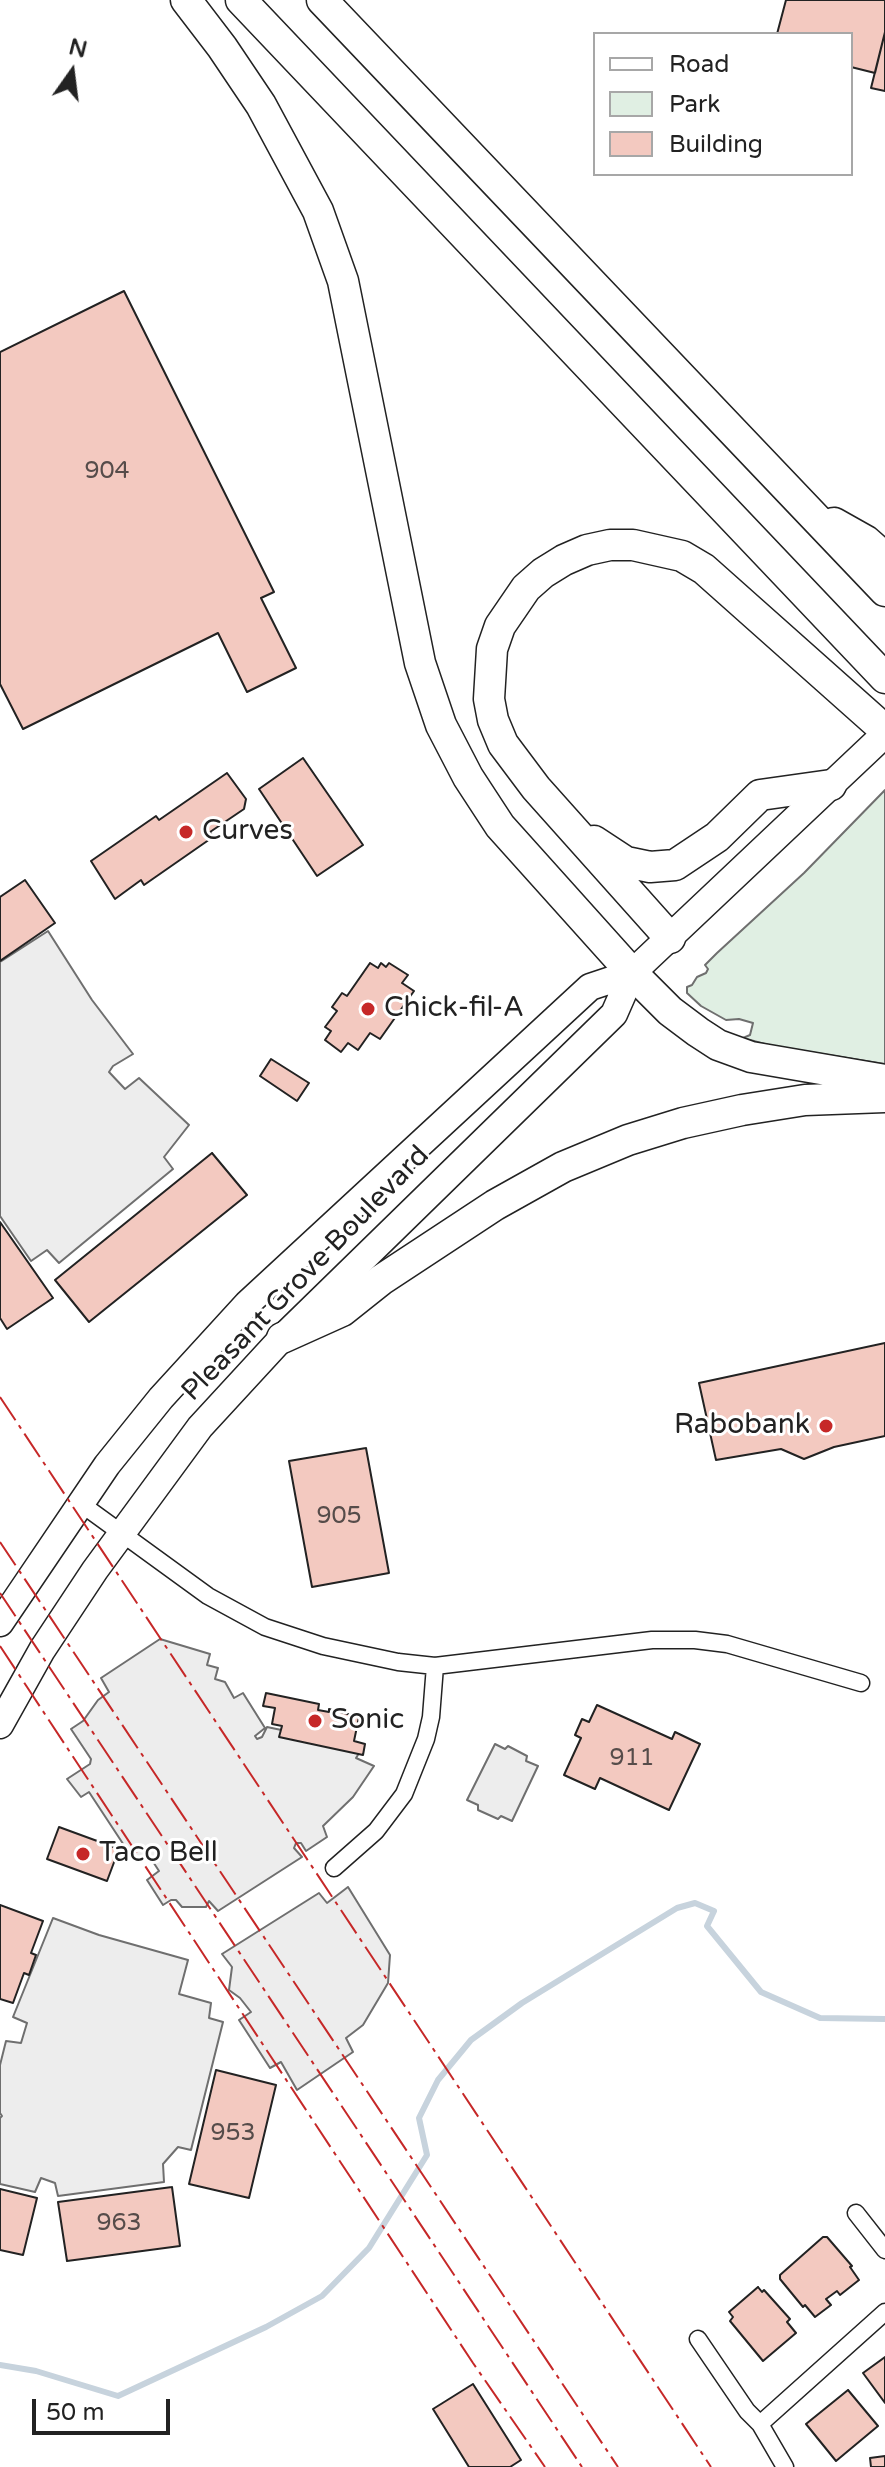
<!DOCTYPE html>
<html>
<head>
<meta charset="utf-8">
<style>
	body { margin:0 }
	#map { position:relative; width:885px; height:2467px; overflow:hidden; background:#fff; font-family:"Varela Round",sans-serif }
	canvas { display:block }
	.legend { position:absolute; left:593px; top:32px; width:260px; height:144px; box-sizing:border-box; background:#fff; border:2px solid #a7a7a7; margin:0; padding:10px 14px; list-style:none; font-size:24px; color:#222 }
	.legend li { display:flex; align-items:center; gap:16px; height:40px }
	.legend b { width:40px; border:2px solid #a7a7a7 }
	.north { position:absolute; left:32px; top:32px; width:80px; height:80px; -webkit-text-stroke:6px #fff; paint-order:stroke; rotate:14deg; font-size:22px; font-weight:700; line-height:32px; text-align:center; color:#222 }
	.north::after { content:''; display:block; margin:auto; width:28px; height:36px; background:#222; clip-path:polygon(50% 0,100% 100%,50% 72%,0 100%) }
	.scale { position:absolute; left:32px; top:2399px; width:138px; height:36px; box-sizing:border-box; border:4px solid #222; border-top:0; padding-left:10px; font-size:24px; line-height:28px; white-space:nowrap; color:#222; -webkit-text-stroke:6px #fff; paint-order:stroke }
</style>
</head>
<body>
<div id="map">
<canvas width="885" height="2467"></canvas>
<ul class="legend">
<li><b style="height:10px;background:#fff"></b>Road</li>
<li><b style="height:22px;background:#e0efe3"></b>Park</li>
<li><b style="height:22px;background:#f3c9c0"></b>Building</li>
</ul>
<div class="north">N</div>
<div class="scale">50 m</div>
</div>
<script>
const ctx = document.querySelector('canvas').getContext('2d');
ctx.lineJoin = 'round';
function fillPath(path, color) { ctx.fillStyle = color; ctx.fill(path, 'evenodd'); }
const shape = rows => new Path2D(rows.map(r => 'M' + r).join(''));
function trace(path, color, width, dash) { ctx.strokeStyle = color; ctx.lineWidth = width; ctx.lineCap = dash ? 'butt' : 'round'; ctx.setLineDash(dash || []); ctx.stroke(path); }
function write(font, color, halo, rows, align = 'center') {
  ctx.font = font + ' "Varela Round",sans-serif'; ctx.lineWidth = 6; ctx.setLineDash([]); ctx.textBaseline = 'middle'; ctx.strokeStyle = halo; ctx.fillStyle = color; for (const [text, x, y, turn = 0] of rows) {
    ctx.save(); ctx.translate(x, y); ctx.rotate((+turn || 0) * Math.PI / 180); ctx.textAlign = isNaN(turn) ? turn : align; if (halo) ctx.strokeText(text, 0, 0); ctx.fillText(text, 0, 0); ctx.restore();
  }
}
const green = shape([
	[885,790,885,1064,772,1046,743,1038,750,1035,753,1023,739,1019,726,1020,701,1006,687,993,687,987,692,985,697,977,706,973,708,969,705,965,717,953,804,873,885,790]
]);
fillPath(green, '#e0efe3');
trace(green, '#6f6f6f', 2);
const parking = shape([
	[48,931,92,1000,133,1054,113,1066,109,1072,125,1089,139,1078,189,1125,164,1157,173,1169,59,1263,47,1250,31,1261,0,1216,0,962,48,931],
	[160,1639,210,1654,207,1665,218,1668,215,1679,225,1682,234,1698,243,1693,265,1728,255,1736,257,1739,262,1737,267,1727,363,1747,356,1758,374,1766,353,1797,323,1826,327,1837,306,1851,301,1843,296,1843,294,1848,302,1857,218,1911,209,1901,206,1907,182,1907,176,1900,171,1900,163,1905,147,1880,159,1871,148,1854,135,1862,89,1792,81,1797,67,1779,90,1764,91,1759,71,1729,83,1721,98,1700,109,1692,101,1678,160,1639],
	[495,1744,505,1749,508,1746,527,1756,526,1761,538,1766,512,1821,501,1816,498,1819,478,1810,478,1805,467,1800,495,1744],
	[348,1887,390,1955,388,1983,363,2025,346,2038,353,2052,297,2090,281,2062,270,2068,239,2020,251,2012,240,1998,229,1990,232,1967,222,1954,319,1893,327,1903,348,1887],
	[53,1918,99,1935,188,1960,179,1994,211,2003,209,2018,223,2022,191,2150,178,2147,163,2164,164,2182,58,2196,55,2183,41,2178,35,2192,0,2184,0,2118,2,2116,0,2113,0,2065,6,2041,21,2043,27,2023,13,2017,53,1918]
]);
fillPath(parking, '#ededed');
trace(parking, '#6f6f6f', 2);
trace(shape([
	[0,2365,36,2371,118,2396,266,2327,322,2296,369,2248,427,2155,419,2118,438,2080,471,2040,522,2003,677,1908,695,1903,714,1911,707,1926,761,1992,820,2018,885,2019]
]), '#c7d3dd', 6);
const building = shape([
	[786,0,885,0,885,32,875,73,851,67,851,34,777,34,786,0],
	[885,32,885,91,871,88,885,32],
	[124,291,274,592,261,598,296,668,247,692,218,633,23,729,0,684,0,352,124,291],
	[303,758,363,845,317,876,259,789,303,758],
	[227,773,246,799,244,809,210,832,213,837,144,885,141,880,115,899,91,861,156,816,159,820,227,773],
	[25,880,55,923,0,961,0,897,25,880],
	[370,963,378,968,381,963,386,967,389,963,408,975,402,983,414,991,380,1039,370,1033,358,1050,348,1043,341,1052,325,1040,331,1031,325,1027,337,1011,332,1007,342,993,347,996,370,963],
	[271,1059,309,1083,297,1101,260,1076,271,1059],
	[212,1153,247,1195,89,1322,55,1280,212,1153],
	[0,1222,53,1298,7,1329,0,1318,0,1222],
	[885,1343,885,1436,834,1447,804,1459,781,1449,716,1460,699,1383,885,1343],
	[366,1448,389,1573,312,1587,289,1461,366,1448],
	[266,1693,319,1704,318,1710,329,1712,329,1709,359,1717,354,1741,365,1744,363,1755,279,1737,282,1726,272,1724,275,1708,263,1706,266,1693],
	[597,1705,672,1739,675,1732,700,1744,669,1810,600,1778,595,1789,564,1775,581,1738,575,1735,582,1719,589,1722,597,1705],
	[59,1827,119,1849,107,1881,47,1859,59,1827],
	[0,1905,43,1921,31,1953,36,1955,29,1975,24,1973,13,2003,0,1999,0,1905],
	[216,2070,276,2085,249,2198,189,2184,216,2070],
	[172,2187,180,2246,67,2261,58,2202,172,2187],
	[0,2189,37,2198,23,2255,0,2250,0,2189],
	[823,2237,827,2237,852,2266,850,2267,859,2280,840,2295,837,2291,826,2299,831,2305,815,2317,805,2305,803,2307,780,2279,780,2275,823,2237],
	[758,2287,762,2292,764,2290,790,2319,787,2322,796,2333,763,2361,730,2321,733,2317,729,2312,758,2287],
	[885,2357,885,2403,863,2373,885,2357],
	[473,2384,521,2460,510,2467,469,2467,433,2409,473,2384],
	[848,2390,878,2426,836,2461,806,2424,848,2390],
	[885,2456,885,2467,871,2467,870,2458,885,2456]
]);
fillPath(building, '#f3c9c0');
trace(building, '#222', 2);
const street = shape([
	[80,1503,208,1596,265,1627,323,1646,398,1662,435,1666,652,1640,695,1640,727,1644,861,1683],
	[334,1868,376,1831,404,1794,426,1739,431,1717,435,1666],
	[856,2213,885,2250],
	[698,2339,747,2411,760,2424],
	[785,2467,760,2424,885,2312]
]);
const primary = shape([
	[0,1623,107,1465,161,1398,247,1304,590,987,632,973,885,734],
	[0,1725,42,1650,95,1570,200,1427,282,1338,614,1014,632,973]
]);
const highway = shape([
	[186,0,222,47,261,105,318,211,343,281,420,663,441,725,468,777,500,826,632,973,670,1011,698,1032,718,1045,751,1057,885,1080],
	[241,0,885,678],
	[322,0,885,591],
	[834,523,866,541,885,558],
	[594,841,626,862,650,867,675,865,717,837,760,795,831,785],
	[670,938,536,788,503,744,493,720,489,699,492,649,500,626,526,588,543,573,564,560,587,550,610,545,633,545,682,556,704,569,885,730],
	[282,1338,342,1311,381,1280,495,1205,563,1167,628,1140,683,1123,742,1110,805,1100,885,1097]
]);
trace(street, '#222', 19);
trace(primary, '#222', 29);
trace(highway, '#222', 33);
trace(street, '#fff', 16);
trace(primary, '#fff', 26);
trace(highway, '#fff', 30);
trace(shape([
	[0,1397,711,2467],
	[0,1542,618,2467],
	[0,1593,582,2467],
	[0,1646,473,2363,545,2467]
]), '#c62828', 2, [28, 6, 4, 6]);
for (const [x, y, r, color] of [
	[186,832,8,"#c62828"],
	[368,1009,8,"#c62828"],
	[826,1426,8,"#c62828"],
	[315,1721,8,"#c62828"],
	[83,1854,8,"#c62828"]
]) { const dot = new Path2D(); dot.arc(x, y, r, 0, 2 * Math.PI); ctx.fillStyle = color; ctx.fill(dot); trace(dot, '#fff', 3); }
write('24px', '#564c4a', null, [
	["904",107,472],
	["905",339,1517],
	["911",632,1759],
	["953",233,2134],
	["963",119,2224]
]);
write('28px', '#222', '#fff', [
	["Curves",202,832],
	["Chick-fil-A",384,1009],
	["Rabobank",810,1426,"right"],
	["Sonic",331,1721],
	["Taco Bell",99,1854]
], 'left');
write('28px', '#222', '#fff', [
	["Pleasant Grove Boulevard",306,1274,-46]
]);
</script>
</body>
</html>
